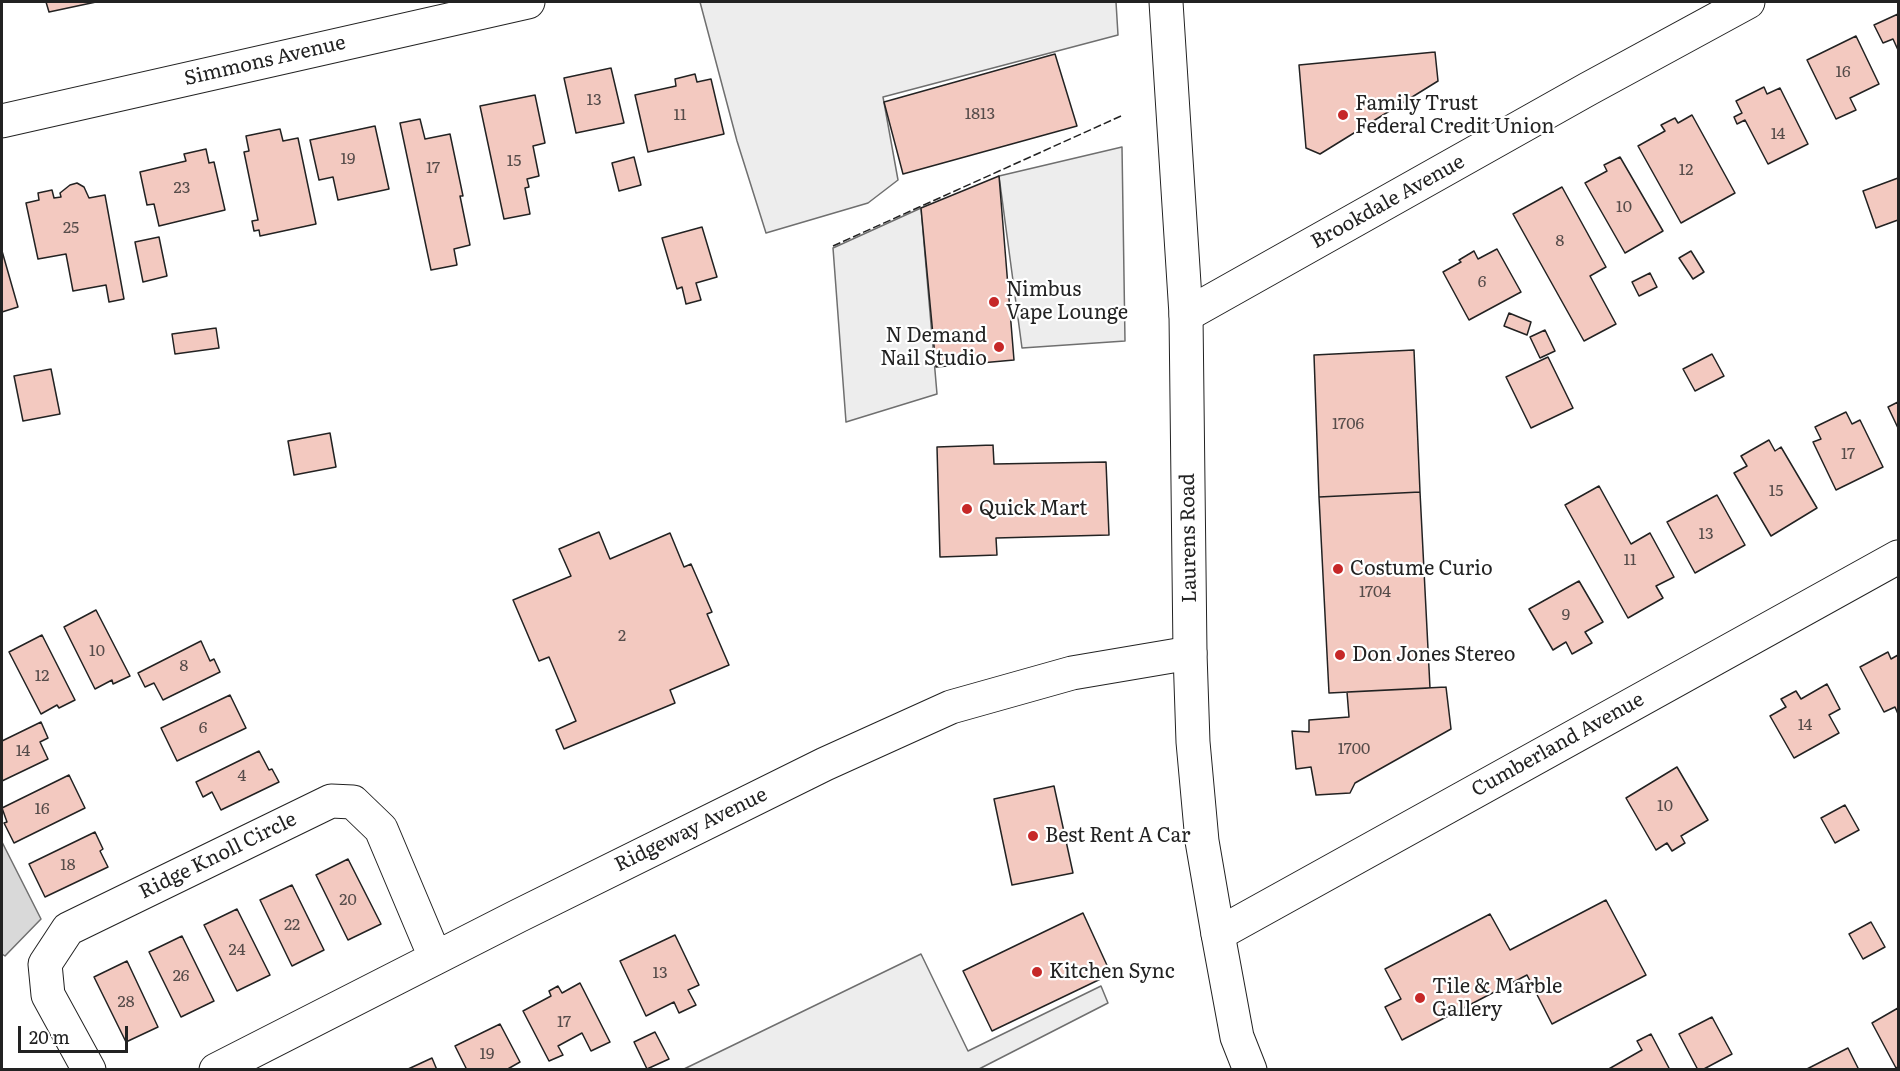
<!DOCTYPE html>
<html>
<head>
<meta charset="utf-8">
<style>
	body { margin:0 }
	#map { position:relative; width:1900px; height:1071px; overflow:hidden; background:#fff; font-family:Literata,serif }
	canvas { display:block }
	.frame { position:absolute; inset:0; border:3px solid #222; pointer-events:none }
	.scale { position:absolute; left:18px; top:1026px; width:110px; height:27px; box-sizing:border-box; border:3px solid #222; border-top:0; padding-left:8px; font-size:18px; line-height:21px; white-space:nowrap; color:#222; -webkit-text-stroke:4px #fff; paint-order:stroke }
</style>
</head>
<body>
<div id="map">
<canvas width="1900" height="1071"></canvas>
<div class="frame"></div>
<div class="scale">20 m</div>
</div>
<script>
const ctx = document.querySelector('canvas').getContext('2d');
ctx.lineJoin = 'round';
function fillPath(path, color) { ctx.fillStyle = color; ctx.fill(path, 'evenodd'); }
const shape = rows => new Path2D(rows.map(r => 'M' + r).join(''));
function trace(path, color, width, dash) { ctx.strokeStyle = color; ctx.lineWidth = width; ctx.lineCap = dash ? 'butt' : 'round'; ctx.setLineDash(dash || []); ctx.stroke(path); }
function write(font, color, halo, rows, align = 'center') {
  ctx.font = font + ' Literata,serif'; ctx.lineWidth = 4.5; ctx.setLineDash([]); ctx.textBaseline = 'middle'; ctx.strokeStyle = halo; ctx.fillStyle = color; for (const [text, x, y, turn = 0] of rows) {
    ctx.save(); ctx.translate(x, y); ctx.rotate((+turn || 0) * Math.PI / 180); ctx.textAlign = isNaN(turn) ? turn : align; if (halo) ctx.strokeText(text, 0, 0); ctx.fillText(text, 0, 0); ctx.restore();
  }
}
const parking = shape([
	[700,2,1116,2,1118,35,883,97,898,180,868,203,766,233,737,141,700,2],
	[1122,147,1125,341,1022,348,999,176,1122,147],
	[921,208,937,394,846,422,833,248,921,208],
	[921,954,968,1051,1101,986,1108,1003,979,1069,684,1069,921,954]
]);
fillPath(parking, '#ededed');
trace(parking, '#6f6f6f', 1.5);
const water = shape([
	[2,842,41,919,5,956,2,954,2,842]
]);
fillPath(water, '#d9d9d9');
trace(water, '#6f6f6f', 1.5);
const building = shape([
	[46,2,96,2,49,12,46,2],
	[1898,14,1898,50,1893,39,1883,43,1874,25,1898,14],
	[1856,36,1879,84,1850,98,1856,110,1836,119,1807,60,1856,36],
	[1435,52,1438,81,1320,154,1306,148,1299,65,1435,52],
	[1055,54,1077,126,903,174,884,102,1055,54],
	[611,68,624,123,576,133,564,78,611,68],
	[695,74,697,82,711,79,724,134,648,152,635,95,676,86,675,79,695,74],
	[1764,87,1767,94,1780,88,1808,144,1768,164,1745,120,1737,124,1734,117,1742,113,1736,101,1764,87],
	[535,95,545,143,533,146,539,176,527,179,529,187,525,188,530,214,504,219,480,106,535,95],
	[1692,115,1735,193,1681,223,1638,146,1665,131,1661,125,1675,118,1678,123,1692,115],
	[420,119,425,139,450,134,463,196,460,196,470,245,454,249,457,265,431,270,400,123,420,119],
	[375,126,389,189,338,200,333,177,319,180,310,140,375,126],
	[280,129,283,141,298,138,316,224,260,236,259,230,254,231,252,221,258,220,244,152,249,151,246,136,280,129],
	[206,149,209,163,214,162,225,210,159,226,154,204,147,205,140,172,186,161,184,154,206,149],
	[634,157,641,185,619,191,612,163,634,157],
	[1620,157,1663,231,1625,253,1585,183,1607,171,1604,165,1620,157],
	[999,176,1014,360,936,367,921,208,999,176],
	[1898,178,1898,220,1876,228,1863,191,1898,178],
	[77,183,84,187,89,198,105,195,124,299,109,302,106,285,73,291,66,254,38,259,26,203,39,200,38,193,52,190,54,198,61,197,60,193,70,185,77,183],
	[1562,187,1606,267,1590,276,1616,324,1584,341,1513,214,1562,187],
	[702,227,717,277,696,283,701,300,686,304,682,287,677,289,662,238,702,227],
	[159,237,167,276,143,282,135,242,159,237],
	[1497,249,1521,292,1469,320,1443,272,1461,262,1459,260,1474,251,1478,259,1497,249],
	[2,251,18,307,2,312,2,251],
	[1691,251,1704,272,1693,279,1679,258,1691,251],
	[1650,273,1657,287,1639,296,1632,282,1650,273],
	[1509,313,1531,322,1527,335,1504,326,1509,313],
	[216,328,219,348,175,354,172,334,216,328],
	[1545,330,1555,351,1540,358,1530,337,1545,330],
	[1414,350,1420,492,1319,497,1314,355,1414,350],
	[1712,354,1724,376,1695,391,1683,369,1712,354],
	[1548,357,1573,408,1531,428,1506,377,1548,357],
	[51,369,60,414,23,421,14,376,51,369],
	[1898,402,1898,428,1888,407,1898,402],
	[1846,412,1852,424,1860,420,1883,467,1836,490,1813,442,1821,439,1815,427,1846,412],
	[330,433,336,467,294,475,288,441,330,433],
	[1769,440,1775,451,1781,447,1817,508,1771,536,1734,473,1747,466,1741,456,1769,440],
	[993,445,994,464,1106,462,1109,535,996,538,997,555,940,557,937,447,993,445],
	[1599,486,1631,544,1650,533,1674,577,1656,586,1663,598,1628,618,1565,505,1599,486],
	[1420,492,1430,688,1329,693,1319,497,1420,492],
	[1717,495,1745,545,1695,573,1667,522,1717,495],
	[599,532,610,559,670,533,684,567,691,564,712,612,707,614,729,665,670,690,675,703,564,749,556,730,576,721,549,657,539,661,513,600,571,576,559,549,599,532],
	[1579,581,1603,622,1585,632,1592,643,1572,654,1566,642,1553,650,1529,609,1579,581],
	[96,610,130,676,113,684,112,680,95,689,64,627,96,610],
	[42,635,75,700,59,708,57,705,41,714,9,652,42,635],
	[201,641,210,661,214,659,220,672,163,700,154,683,145,687,138,673,201,641],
	[1888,652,1891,659,1898,655,1898,714,1895,707,1884,712,1860,667,1888,652],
	[1827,684,1840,709,1829,715,1839,733,1794,758,1770,716,1786,707,1781,699,1796,691,1801,699,1827,684],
	[1446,687,1451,729,1355,783,1350,793,1316,795,1311,767,1296,769,1292,731,1309,732,1309,720,1349,717,1347,692,1446,687],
	[230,695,246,728,177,761,161,728,230,695],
	[41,722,48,738,40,742,48,759,2,781,2,741,41,722],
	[259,751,269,770,272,769,279,782,221,810,212,792,203,797,196,782,259,751],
	[1677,767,1708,820,1681,836,1685,843,1672,851,1667,843,1656,850,1626,798,1677,767],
	[69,775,85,808,14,843,4,823,7,822,2,808,69,775],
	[1054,786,1073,873,1012,885,994,799,1054,786],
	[1845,805,1859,830,1835,843,1821,818,1845,805],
	[95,832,103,849,100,851,108,867,45,897,29,864,95,832],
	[348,859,381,924,348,940,316,875,348,859],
	[292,885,324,950,292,966,260,900,292,885],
	[1606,900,1646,975,1552,1024,1527,975,1402,1040,1385,1007,1401,999,1385,969,1490,914,1510,950,1606,900],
	[237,909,270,975,237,991,204,925,237,909],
	[1083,913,1111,974,992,1031,963,971,1083,913],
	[1871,922,1885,947,1863,959,1849,934,1871,922],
	[675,935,699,985,688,990,696,1005,679,1013,674,1002,646,1016,620,961,675,935],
	[182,936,214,1001,181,1017,149,952,182,936],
	[127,961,158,1027,126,1042,94,977,127,961],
	[580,983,610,1042,591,1051,582,1033,558,1046,563,1055,549,1061,523,1011,551,996,549,991,558,986,562,993,580,983],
	[1898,1008,1898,1067,1896,1068,1872,1023,1898,1008],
	[1712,1017,1732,1054,1702,1070,1698,1070,1679,1034,1712,1017],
	[500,1024,520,1062,506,1070,467,1070,455,1046,500,1024],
	[655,1032,669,1059,647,1069,634,1042,655,1032],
	[1651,1034,1670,1070,1607,1070,1642,1050,1637,1041,1651,1034],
	[1848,1048,1859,1070,1805,1070,1848,1048],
	[432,1058,437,1070,406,1070,432,1058]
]);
fillPath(building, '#f3c9c0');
trace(building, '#222', 1.5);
const minor = shape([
	[2,121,528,2],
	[1186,315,1588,89,1748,2],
	[1218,934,1898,557],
	[89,1070,48,995,45,964,68,929,331,801,353,802,381,829,435,957],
	[216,1070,518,916,825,764,951,707,1072,673,1190,653]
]);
const major = shape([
	[1166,2,1186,315,1190,653,1193,742,1202,841,1218,934,1237,1037,1250,1070]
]);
trace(minor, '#222', 35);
trace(major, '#222', 35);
trace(minor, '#fff', 33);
trace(major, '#fff', 33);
trace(shape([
	[833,246,1121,116]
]), '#222', 1.5, [8, 3]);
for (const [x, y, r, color] of [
	[1343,115,6,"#c62828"],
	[994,302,6,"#c62828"],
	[999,347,6,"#c62828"],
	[967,509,6,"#c62828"],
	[1338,569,6,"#c62828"],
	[1340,655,6,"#c62828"],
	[1033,836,6,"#c62828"],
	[1037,972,6,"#c62828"],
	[1420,998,6,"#c62828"]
]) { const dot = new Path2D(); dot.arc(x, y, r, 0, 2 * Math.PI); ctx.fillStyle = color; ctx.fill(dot); trace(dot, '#fff', 2); }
write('16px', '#564c4a', null, [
	["16",1843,72],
	["13",594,100],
	["1813",980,114],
	["11",680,115],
	["14",1778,134],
	["19",348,159],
	["15",514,161],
	["17",433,168],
	["12",1686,170],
	["23",182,188],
	["10",1624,207],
	["25",71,228],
	["8",1560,241],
	["6",1482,282],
	["1706",1348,424],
	["17",1848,454],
	["15",1776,491],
	["13",1706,534],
	["11",1630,560],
	["1704",1375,592],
	["9",1566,615],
	["2",622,636],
	["10",97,651],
	["8",184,666],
	["12",42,676],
	["14",1805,725],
	["6",203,728],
	["1700",1354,749],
	["14",23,751],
	["4",242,776],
	["10",1665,806],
	["16",42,809],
	["18",68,865],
	["20",348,900],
	["22",292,925],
	["24",237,950],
	["13",660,973],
	["26",181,976],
	["28",126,1002],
	["17",564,1022],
	["19",487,1054]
]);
write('20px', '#222', '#fff', [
	["Simmons Avenue",265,61,-13],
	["Brookdale Avenue",1388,202,-29],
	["Laurens Road",1189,538,-91],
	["Cumberland Avenue",1558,745,-29],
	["Ridgeway Avenue",691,830,-26],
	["Ridge Knoll Circle",218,856,-26]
]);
write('20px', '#222', '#fff', [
	["Family Trust",1355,104],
	["Federal Credit Union",1355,127],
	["Nimbus",1006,290],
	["Vape Lounge",1006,313],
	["N Demand",987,336,"right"],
	["Nail Studio",987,359,"right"],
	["Quick Mart",979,509],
	["Costume Curio",1350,569],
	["Don Jones Stereo",1352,655],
	["Best Rent A Car",1045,836],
	["Kitchen Sync",1049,972],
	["Tile & Marble",1432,987],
	["Gallery",1432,1010]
], 'left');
</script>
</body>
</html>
